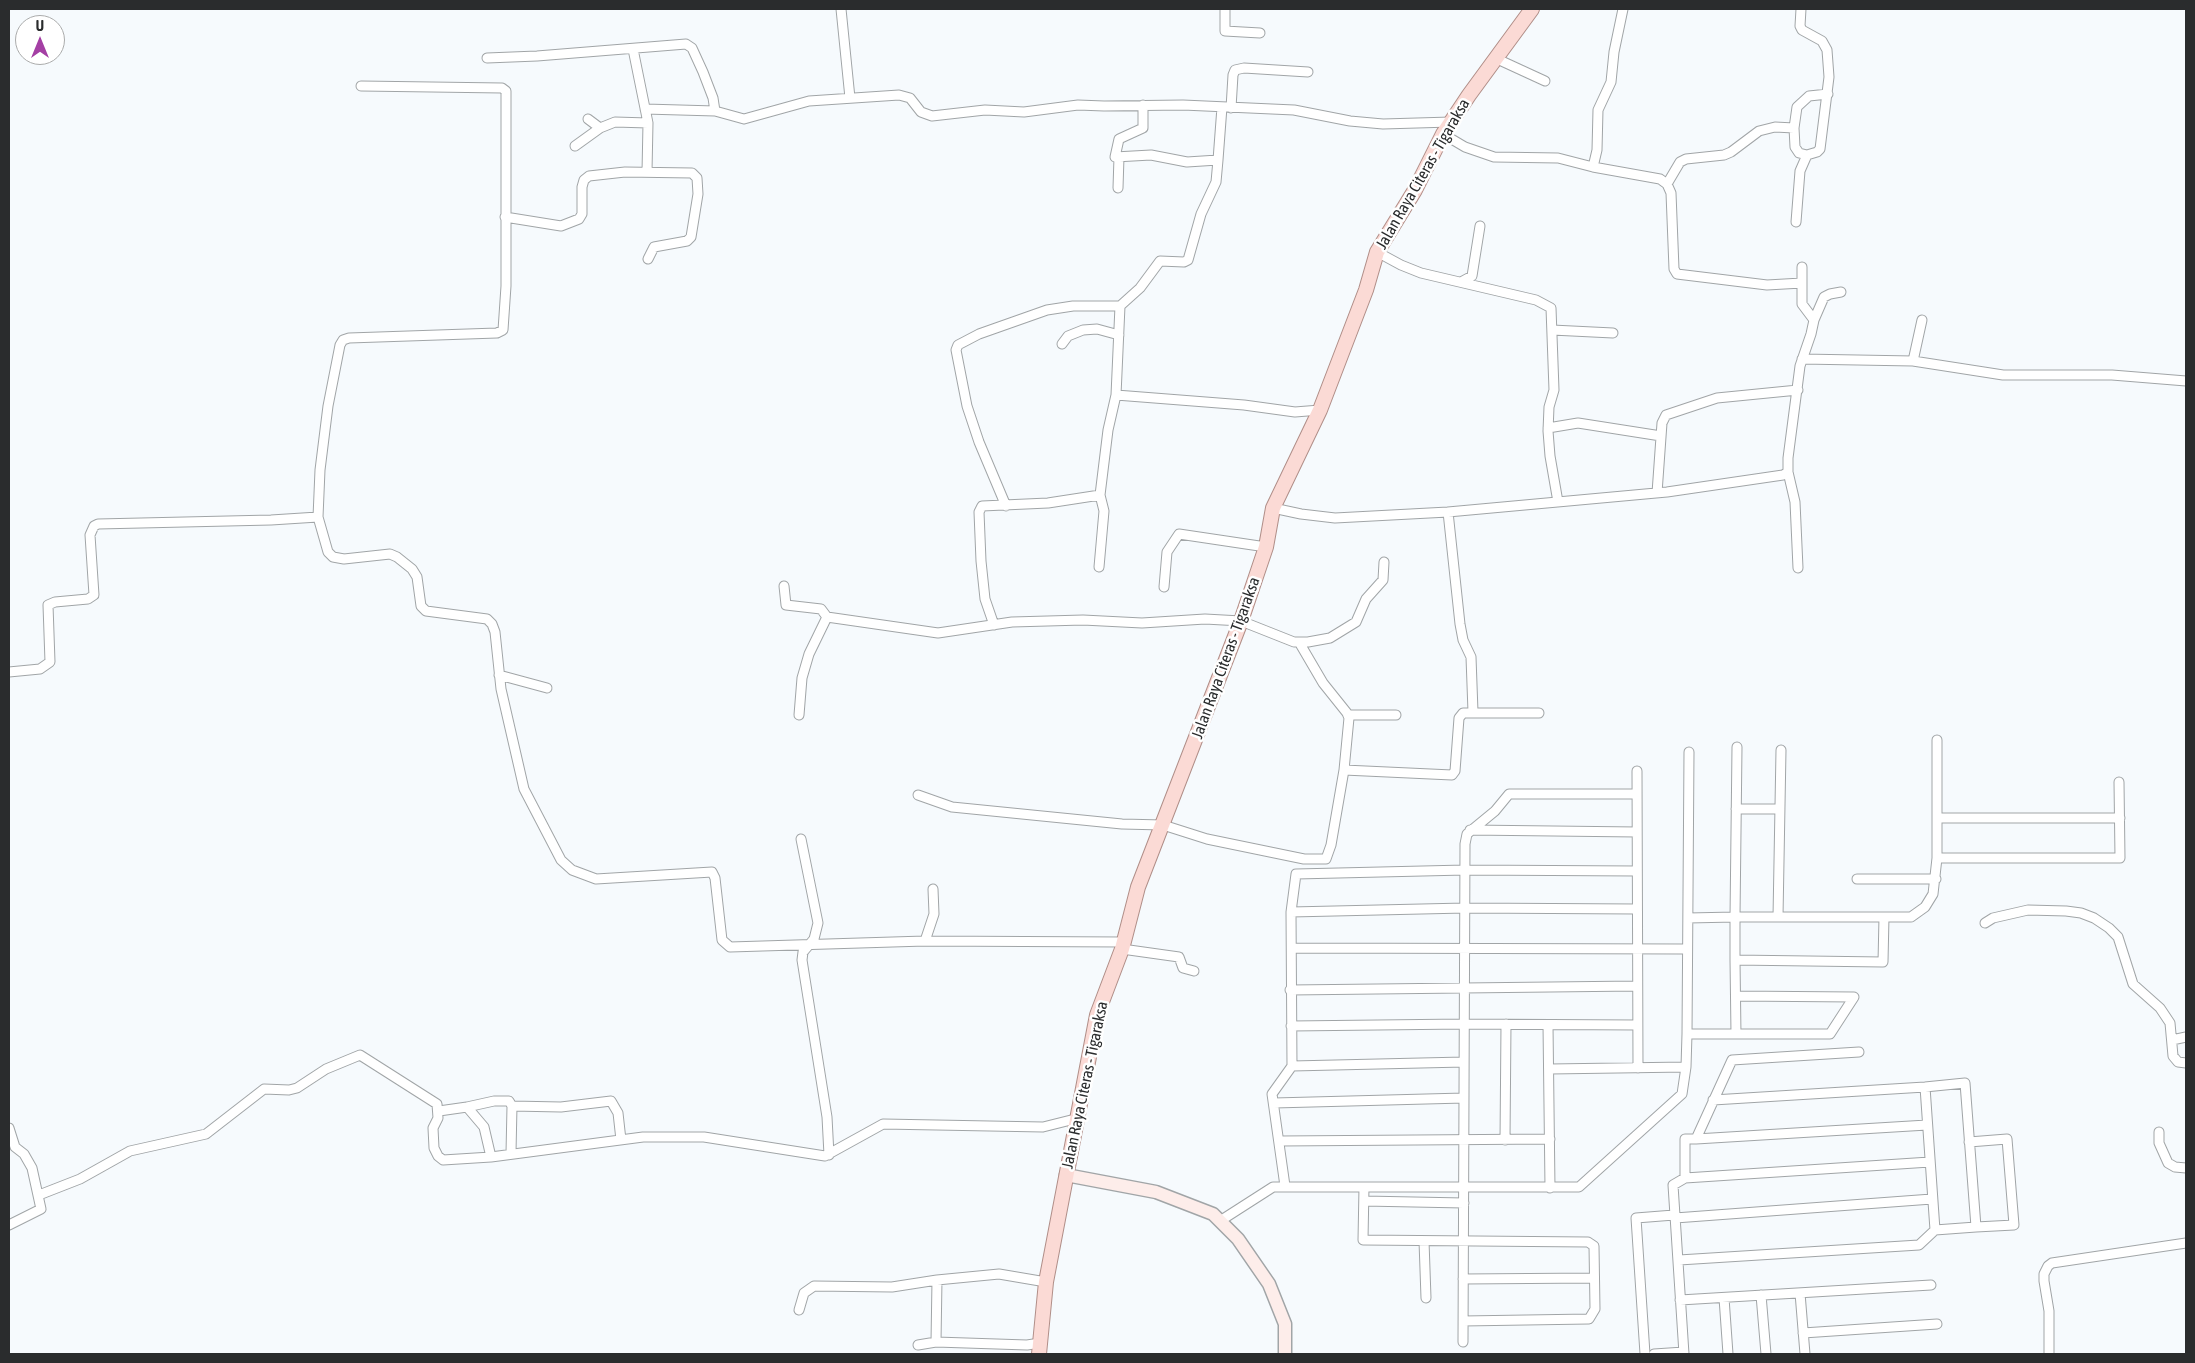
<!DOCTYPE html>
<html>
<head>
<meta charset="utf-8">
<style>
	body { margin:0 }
	#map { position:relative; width:2195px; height:1363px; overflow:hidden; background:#f6fafd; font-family:"Asap Condensed",sans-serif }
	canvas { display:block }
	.frame { position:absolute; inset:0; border:10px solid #2a2c2d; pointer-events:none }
	.north { position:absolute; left:15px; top:15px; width:50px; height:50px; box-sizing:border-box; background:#fff; border:1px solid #aaabab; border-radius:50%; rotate:0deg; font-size:14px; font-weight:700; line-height:20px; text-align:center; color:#2a2c2d }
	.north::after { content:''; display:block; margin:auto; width:18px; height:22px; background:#a43fa4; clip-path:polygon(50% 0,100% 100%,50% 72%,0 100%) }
</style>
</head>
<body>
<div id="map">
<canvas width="2195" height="1363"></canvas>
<div class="frame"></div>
<div class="north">U</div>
</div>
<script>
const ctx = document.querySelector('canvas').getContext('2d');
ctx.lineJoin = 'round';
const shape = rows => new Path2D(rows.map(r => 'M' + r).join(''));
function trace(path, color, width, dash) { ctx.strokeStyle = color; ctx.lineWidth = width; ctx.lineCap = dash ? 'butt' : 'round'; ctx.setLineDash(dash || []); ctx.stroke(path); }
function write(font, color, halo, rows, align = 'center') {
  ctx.font = font + ' "Asap Condensed",sans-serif'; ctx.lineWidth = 5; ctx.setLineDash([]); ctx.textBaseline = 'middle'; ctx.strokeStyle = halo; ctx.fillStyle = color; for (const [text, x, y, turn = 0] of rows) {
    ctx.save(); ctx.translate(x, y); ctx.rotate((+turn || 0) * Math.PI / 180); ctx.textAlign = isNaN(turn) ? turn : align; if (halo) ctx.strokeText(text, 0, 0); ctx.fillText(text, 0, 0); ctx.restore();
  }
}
const street = shape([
	[841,9,850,98],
	[1225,9,1225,31,1260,33],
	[633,49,648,123,647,172],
	[487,58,537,56,686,44,692,48,703,72,713,98,715,111],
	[1495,58,1545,81],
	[361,86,502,88,506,91,506,286,503,330,497,333,349,338,343,340,340,345,328,406,320,470,318,517,328,552,333,557,344,559,390,554,397,557,412,569,417,577,421,606,426,611,487,619,492,624,495,632,501,689,524,789,561,860,572,870,596,879,712,872,715,878,722,940,730,947,925,941,1123,942],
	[1143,105,1143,128,1119,139,1115,157,1151,155,1187,162,1218,160,1222,107],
	[1231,108,1233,75,1235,70,1244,68,1308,72],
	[645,109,715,111,744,119,809,101,899,95,910,98,921,112,932,116,985,110,1024,112,1078,105,1104,106,1183,105,1294,110,1350,121,1383,124,1451,122],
	[588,119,600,128],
	[1443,134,1465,147,1494,157,1558,158,1593,167,1660,179,1667,184,1671,193,1674,269,1677,274,1767,285,1802,283],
	[575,146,600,128,615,122,648,123],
	[1807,155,1799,153,1795,147,1794,128,1797,107,1809,96,1828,94],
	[1593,167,1597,150,1598,110,1611,82,1614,52,1623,9],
	[1667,184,1680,162,1686,159,1724,155,1731,152,1759,131,1775,127,1794,128],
	[1118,188,1119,157],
	[505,217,561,226,579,219,582,214,582,187,584,180,589,176,625,172,692,173,697,178,698,194,691,237,687,241,654,247,648,259],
	[1796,222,1800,171,1807,155,1817,152,1820,149,1829,77,1827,50,1822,41,1802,30,1800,26,1801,9],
	[1377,252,1401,265,1421,273,1536,300,1551,308,1554,390,1549,407,1548,431,1550,456,1558,502],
	[1461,282,1472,276,1480,226],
	[1814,320,1824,297,1830,294,1841,292],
	[1552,330,1613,333],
	[1062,344,1068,336,1083,330,1097,329,1119,335],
	[1802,359,1913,361,2003,375,2112,375,2186,381],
	[1913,361,1922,320],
	[1116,395,1244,405,1295,412,1320,410],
	[1548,428,1578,423,1661,436],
	[1657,493,1662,423,1666,415,1717,398,1798,390],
	[1006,506,979,442,967,406,956,350,958,345,979,334,1047,310,1073,306,1120,306],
	[1273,508,1301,514,1335,518,1448,512,1667,492,1783,475,1788,472],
	[1448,512,1460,624,1463,640,1471,657,1473,712],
	[1099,567,1104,511,1100,495,1108,430,1116,395,1120,306,1140,288,1160,261,1184,262,1188,260,1201,214,1216,182,1218,160],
	[1798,568,1795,502,1788,472,1788,458,1800,366,1811,334,1814,320,1802,304,1802,267],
	[784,586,786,605,821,609,827,617],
	[1164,587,1167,552,1179,534,1266,547],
	[994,625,985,599,981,561,979,512,982,506,1048,503,1100,495],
	[9,672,40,669,50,662,48,605,55,602,88,599,94,595,90,535,94,526,98,524,271,520,318,517],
	[499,675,547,688],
	[799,715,802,678,809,654,827,617,938,633,1012,622,1083,620,1142,623,1205,619,1241,621,1294,642,1308,642,1330,638,1356,622,1366,599,1383,580,1384,562],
	[1348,715,1396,715],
	[1344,770,1452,775,1455,771,1459,718,1463,713,1539,713],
	[1637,771,1638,1068],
	[918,795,952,807,1122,824,1163,825,1207,839,1304,859,1326,859,1331,845,1344,770,1349,718,1347,713,1323,683,1299,642],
	[1736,809,1780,809],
	[1937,818,2120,818],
	[1470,830,1637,832],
	[801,839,818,923,814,939,803,952,802,960,827,1117,829,1155],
	[1937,858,2120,858,2119,782],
	[1857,879,1936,879],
	[1291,912,1465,908,1637,909],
	[1778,917,1781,750],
	[1884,917,1911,917,1925,907,1933,894,1937,858,1937,740],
	[1688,918,1735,917,1737,747],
	[1985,923,1993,918,2028,910,2066,911,2081,913,2094,918,2109,928,2118,937,2133,984,2160,1008,2170,1023,2173,1056,2178,1062,2186,1063],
	[925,941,934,914,933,889],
	[1292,948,1686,949],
	[1122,949,1179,957,1183,968,1194,971],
	[1735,960,1883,962,1884,917,1735,917,1735,960,1736,1034],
	[1290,990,1637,986],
	[1548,1025,1550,1188],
	[1291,1026,1464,1024,1637,1025],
	[1687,1034,1689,752],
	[2172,1040,2186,1037],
	[1292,1066,1291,912,1296,874,1465,870,1637,871],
	[1686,1067,1687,1034,1830,1034,1854,997,1736,996],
	[1713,1100,1925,1087,1965,1083,1976,1227,1935,1230,1925,1087],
	[1274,1103,1464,1098],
	[512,1106,561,1107,611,1101,618,1113,621,1140],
	[467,1107,494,1101,509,1101,512,1106,511,1153],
	[439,1111,467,1107,484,1127,491,1157],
	[9,1128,15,1147,24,1154,32,1168,41,1209,9,1225],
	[2159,1132,2159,1143,2168,1163,2175,1167,2186,1168],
	[1696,1139,1927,1125],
	[1505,1140,1506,1024],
	[1280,1141,1550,1139],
	[1969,1142,2007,1139,2014,1225,1976,1227],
	[1685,1178,1685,1139,1696,1139,1732,1060,1859,1052],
	[1285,1186,1272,1094,1292,1066,1464,1062],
	[1364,1187,1363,1240,1588,1242,1594,1246,1595,1309,1589,1319,1463,1321],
	[39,1195,80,1179,130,1151,206,1134,264,1089,289,1090,297,1088,326,1069,360,1055,437,1104,438,1118,433,1128,434,1148,438,1156,443,1160,491,1157,643,1137,704,1137,825,1156,883,1124,1043,1127,1079,1118],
	[1364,1201,1464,1203],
	[1675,1218,1932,1199],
	[1220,1221,1273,1187,1579,1187,1682,1094,1686,1067,1550,1069],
	[1424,1241,1426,1298],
	[1679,1260,1919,1245,1935,1230],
	[1463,1279,1594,1278],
	[1800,1293,1805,1354],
	[1761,1295,1766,1354],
	[1724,1298,1728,1354],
	[1680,1300,1931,1285],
	[799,1310,804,1293,814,1286,892,1287,937,1280,999,1274,1046,1282],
	[1803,1333,1937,1324],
	[936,1342,937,1280],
	[1463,1342,1465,844,1467,834,1495,811,1509,794,1637,794],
	[918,1345,936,1342,1027,1345,1040,1343],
	[1645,1354,1636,1218,1674,1215],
	[1654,1354,1684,1352],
	[1684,1354,1673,1185,1685,1178,1930,1162],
	[2049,1354,2049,1311,2044,1281,2044,1274,2048,1266,2052,1263,2186,1243]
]);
const secondary = shape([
	[1066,1175,1156,1192,1213,1214,1238,1239,1269,1284,1285,1324,1285,1354]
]);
const primary = shape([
	[1039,1354,1046,1282,1097,1015,1122,949,1138,887,1241,621,1266,547,1273,508,1320,410,1366,290,1377,252,1415,190,1443,134,1469,95,1532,9]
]);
trace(street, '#a1a5a7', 11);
trace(secondary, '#a1a5a7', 15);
trace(primary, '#b08e88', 16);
trace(street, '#fff', 9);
trace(secondary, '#fdedea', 12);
trace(primary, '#fbdad5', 14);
write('16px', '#2a2c2d', '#fff', [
	["Jalan Raya Citeras - Tigaraksa",1423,174,-60],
	["Jalan Raya Citeras - Tigaraksa",1226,658,-70],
	["Jalan Raya Citeras - Tigaraksa",1085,1085,-78]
]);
</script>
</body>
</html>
